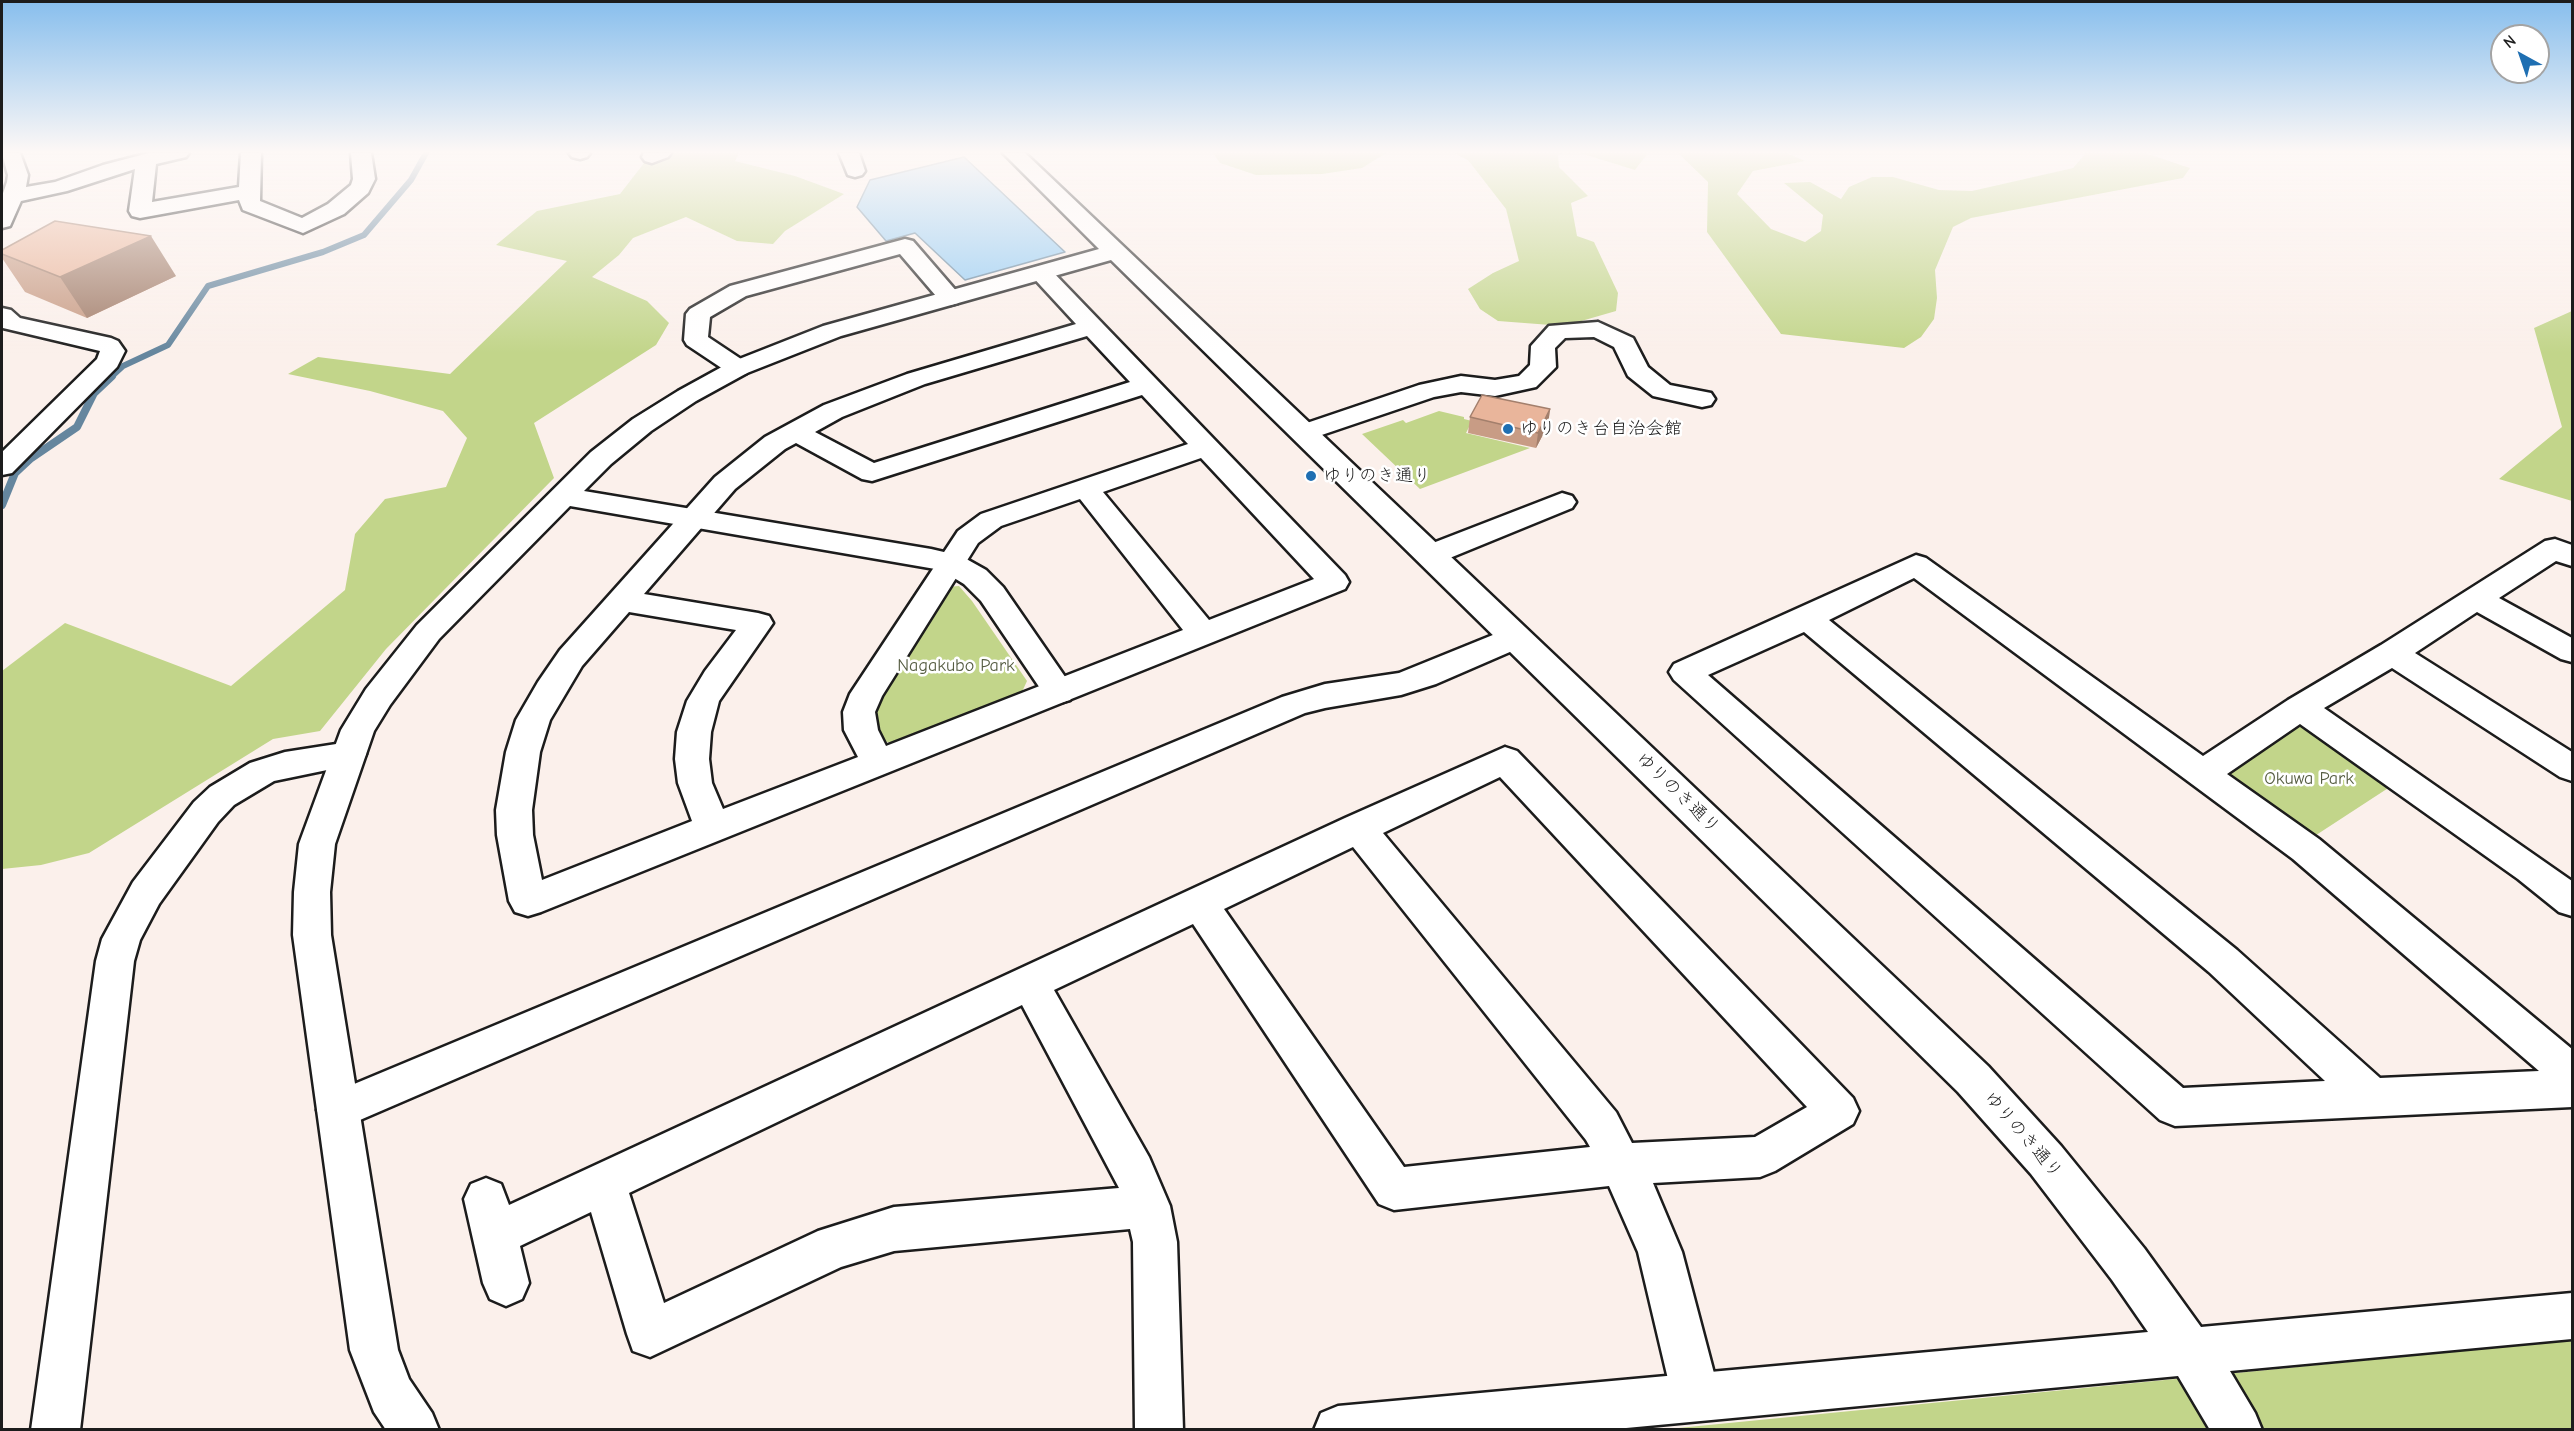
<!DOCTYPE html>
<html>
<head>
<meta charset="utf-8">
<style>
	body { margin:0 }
	#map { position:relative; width:2574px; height:1431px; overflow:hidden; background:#fbf0eb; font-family:"Comic Neue",sans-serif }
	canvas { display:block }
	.frame { position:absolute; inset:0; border:3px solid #1c1c1c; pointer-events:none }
	.north { position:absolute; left:2490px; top:24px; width:60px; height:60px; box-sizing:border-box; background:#fff; border:2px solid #a4a4a4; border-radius:50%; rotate:320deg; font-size:16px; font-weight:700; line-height:24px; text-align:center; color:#1c1c1c }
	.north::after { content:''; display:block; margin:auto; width:21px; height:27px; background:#1f6fb2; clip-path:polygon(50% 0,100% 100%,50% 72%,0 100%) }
</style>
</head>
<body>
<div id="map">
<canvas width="2574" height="1431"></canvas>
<div class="frame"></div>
<div class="north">N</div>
</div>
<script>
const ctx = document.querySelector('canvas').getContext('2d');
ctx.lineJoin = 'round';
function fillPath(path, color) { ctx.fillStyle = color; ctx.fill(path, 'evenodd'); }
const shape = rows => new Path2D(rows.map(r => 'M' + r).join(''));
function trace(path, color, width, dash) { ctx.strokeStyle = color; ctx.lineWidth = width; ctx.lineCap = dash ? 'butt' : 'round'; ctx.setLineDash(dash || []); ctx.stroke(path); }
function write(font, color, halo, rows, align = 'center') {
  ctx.font = font + ' "Comic Neue","Klee One",sans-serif'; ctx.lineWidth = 5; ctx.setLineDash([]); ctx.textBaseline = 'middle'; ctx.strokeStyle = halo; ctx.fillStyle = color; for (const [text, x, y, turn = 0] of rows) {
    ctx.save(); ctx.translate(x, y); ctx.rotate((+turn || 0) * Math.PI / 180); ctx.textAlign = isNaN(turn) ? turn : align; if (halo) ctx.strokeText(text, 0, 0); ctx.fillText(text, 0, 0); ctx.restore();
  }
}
fillPath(shape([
	[668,153,739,153,735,161,795,176,844,194,785,231,773,244,737,241,686,217,633,238,619,255,592,277,647,301,669,323,656,345,534,423,554,478,386,649,320,731,273,739,89,853,41,865,2,869,2,671,65,623,231,686,345,590,355,534,385,499,446,487,467,438,443,411,370,391,288,374,318,357,450,374,567,261,496,245,537,211,620,194,644,163],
	[1213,153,1386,153,1362,168,1322,174,1256,175,1220,163],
	[1454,153,1577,153,1558,154,1559,167,1588,196,1571,203,1577,236,1594,242,1618,293,1616,311,1564,326,1498,321,1480,309,1468,289,1493,273,1519,261,1506,209,1468,160],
	[1580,153,1648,153,1635,170],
	[1678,153,1786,153,1805,161,1753,171,1737,194,1771,229,1805,242,1821,231,1823,215,1784,183,1810,182,1841,199,1849,187,1872,177,1893,177,1939,190,1972,191,2073,168,2086,153,2145,153,2190,168,2183,178,1971,218,1953,227,1935,270,1937,298,1934,319,1921,337,1904,348,1781,334,1707,232,1708,182],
	[2572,311,2572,501,2499,479,2562,427,2534,328],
	[1439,411,1464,417,1464,419,1472,421,1466,433,1530,448,1420,489,1362,434,1403,420,1406,423],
	[959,586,972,601,1027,681,1021,694,892,743,881,741,873,718,875,705,947,587],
	[2301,712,2399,781,2307,841,2213,773],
	[2572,1340,2572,1429,1658,1430,2165,1380]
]), '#c2d58a');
const water = shape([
	[964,157,1065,252,965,280,915,233,886,241,857,207,870,180,964,157]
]);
fillPath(water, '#95ccf4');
trace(water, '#65869e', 1.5);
trace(shape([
	[111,377,123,366,168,345,208,286,323,252,364,235,411,180,426,153]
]), '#65869e', 6);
trace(shape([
	[2,505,15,473,30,459,77,427,94,393,112,376]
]), '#65869e', 8);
const minor = shape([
	[2,153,20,153,28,175,26,187,55,182,103,165,149,153,189,153,186,157,156,164,152,202,239,187,241,153,261,153,260,201,302,218,328,204,351,185,353,179,351,153,371,153,375,179,368,193,344,214,303,233,243,210,239,200,140,218,132,216,129,211,135,169,67,191,21,201,10,226,2,228,2,196,7,182,8,175,2,153],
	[569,153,590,153,587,157,580,159,572,157,569,153],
	[644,153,671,153,668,157,652,163,645,161,642,157,644,153],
	[839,153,859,153,865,171,862,175,855,177,848,175,839,153],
	[905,239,913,241,958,293,962,298,958,303,950,305,942,303,900,254,746,296,710,317,708,337,747,363,751,368,747,373,738,376,729,373,687,345,684,340,686,314,690,309,730,286,905,239],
	[1041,266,1049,268,1345,575,1349,582,1345,589,541,912,528,916,515,912,509,901,497,835,496,810,506,752,516,720,538,682,560,650,715,477,765,437,824,405,907,374,1076,324,1029,273,1033,268,1041,266],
	[1087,336,1130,382,874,463,815,432,842,417,925,384,1087,336],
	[1142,395,1188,444,981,514,958,531,850,694,843,712,844,730,858,757,723,809,712,783,709,759,711,732,719,701,773,623,769,616,758,613,644,594,735,489,785,449,796,443,862,479,872,481,1142,395],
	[1201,458,1314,579,1209,620,1103,492,1201,458],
	[1080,499,1183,630,886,746,878,730,875,712,882,696,978,543,1001,526,1080,499],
	[629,612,736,630,705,671,687,701,677,732,675,759,678,783,692,821,542,880,533,835,532,810,540,752,550,720,582,666,629,612],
	[2,308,11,310,20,318,111,338,118,341,125,351,117,367,12,473,2,475,2,452,97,359,100,351,3,328,2,327,2,308],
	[1598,322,1633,338,1648,367,1670,385,1711,393,1715,399,1711,405,1702,407,1653,396,1628,376,1614,347,1594,337,1565,338,1555,348,1556,367,1536,387,1495,396,1461,392,1434,397,1304,441,1295,439,1291,433,1295,427,1419,385,1461,376,1495,380,1519,376,1530,365,1531,346,1549,326,1598,322],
	[1562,493,1572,496,1576,502,1572,508,1440,562,1430,564,1420,562,1415,555,1420,548,1562,493],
	[2555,539,2572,545,2572,566,2556,561,2499,598,2572,638,2572,662,2561,659,2477,612,2415,653,2572,752,2572,781,2560,777,2392,668,2324,708,2572,881,2572,916,2559,912,2518,879,2300,724,2227,774,2319,839,2572,1049,2572,1107,2175,1126,2160,1120,1674,680,1669,672,1674,664,1916,555,1926,558,2203,756,2288,700,2381,645,2545,541,2555,539],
	[1914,578,2293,859,2539,1071,2380,1078,2237,950,1829,620,1914,578],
	[1804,632,2209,972,2325,1081,2183,1088,1708,675,1804,632],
	[1515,626,1526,629,1531,637,1526,645,1436,684,1401,695,1325,708,1305,713,353,1123,338,1129,323,1123,317,1110,323,1097,1282,697,1325,684,1399,673,1515,626],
	[349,742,361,745,366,754,361,763,274,781,234,805,218,822,159,904,140,940,134,961,80,1430,31,1430,96,961,102,939,133,882,194,802,210,787,250,763,285,752,349,742],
	[1505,747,1517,751,1853,1098,1859,1111,1853,1124,1775,1171,1760,1177,1653,1183,1682,1252,1720,1396,1713,1413,1696,1420,1679,1413,1672,1396,1638,1252,1609,1186,1394,1210,1379,1204,1193,924,1054,990,1149,1157,1170,1206,1177,1242,1183,1430,1135,1430,1133,1242,1130,1229,894,1251,841,1267,650,1357,633,1351,627,1334,591,1212,520,1246,529,1283,522,1299,506,1306,490,1299,483,1283,464,1199,471,1184,486,1178,501,1184,509,1205,1345,818,1505,747],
	[1500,777,1807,1107,1755,1137,1632,1143,1616,1112,1383,833,1500,777],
	[1353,847,1586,1140,1590,1147,1404,1167,1224,909,1353,847],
	[1022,1005,1119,1188,894,1207,818,1231,664,1303,629,1193,1022,1005]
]);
const tertiary = shape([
	[1003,153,1025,153,1988,1066,2061,1146,2144,1248,2201,1327,2572,1293,2572,1339,2230,1371,2255,1413,2262,1430,2210,1430,2178,1376,1605,1430,1314,1430,1321,1413,1338,1406,2148,1332,2112,1280,2031,1174,1958,1092,1111,260,841,336,747,373,696,401,651,431,611,464,584,491,931,549,961,556,986,570,1003,587,1070,684,1075,692,1070,700,1059,703,1048,700,981,601,964,584,941,570,570,506,439,639,390,705,374,731,335,844,330,892,331,935,398,1350,409,1379,432,1413,439,1430,386,1430,374,1412,350,1350,293,935,294,892,299,844,341,730,366,689,417,625,591,452,633,419,678,391,729,363,823,326,1099,249,1003,153]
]);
trace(minor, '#1c1c1c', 5);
trace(tertiary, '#1c1c1c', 5);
fillPath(minor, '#fff');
fillPath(tertiary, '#fff');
fillPath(shape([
	[2,250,176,276,87,318,25,292,2,258],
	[1550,409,1548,425,1536,448,1468,433,1470,417]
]), '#c89c85');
fillPath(shape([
	[151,236,176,276,87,318,60,277],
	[1550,409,1548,425,1536,448,1538,433]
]), '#a37f6c');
const building = shape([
	[55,221,151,236,60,277,2,254,2,250,55,221],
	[1482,395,1550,409,1538,433,1470,417,1482,395]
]);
fillPath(building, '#e9b59b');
trace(building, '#a37f6c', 1.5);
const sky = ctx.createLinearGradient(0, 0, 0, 353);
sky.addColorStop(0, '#87beed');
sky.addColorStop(0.43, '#fdf8f6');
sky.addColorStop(1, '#fdf8f600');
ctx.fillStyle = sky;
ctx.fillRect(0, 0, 2574, 353);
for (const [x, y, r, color] of [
	[1508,429,6,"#1f6fb2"],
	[1311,476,6,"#1f6fb2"]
]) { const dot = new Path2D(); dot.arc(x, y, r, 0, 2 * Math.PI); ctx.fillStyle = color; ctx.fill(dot); trace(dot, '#fff', 2); }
write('18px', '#1c1c1c', '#fff', [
	["ゆりのき台自治会館",1520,429],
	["ゆりのき通り",1323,476]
], 'left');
write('18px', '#565d42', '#fff', [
	["Nagakubo Park",956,666],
	["Okuwa Park",2309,779]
]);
write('18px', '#1c1c1c', '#fff', [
	["ゆりのき通り",1678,793,44],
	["ゆりのき通り",2023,1135,49]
]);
</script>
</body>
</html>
